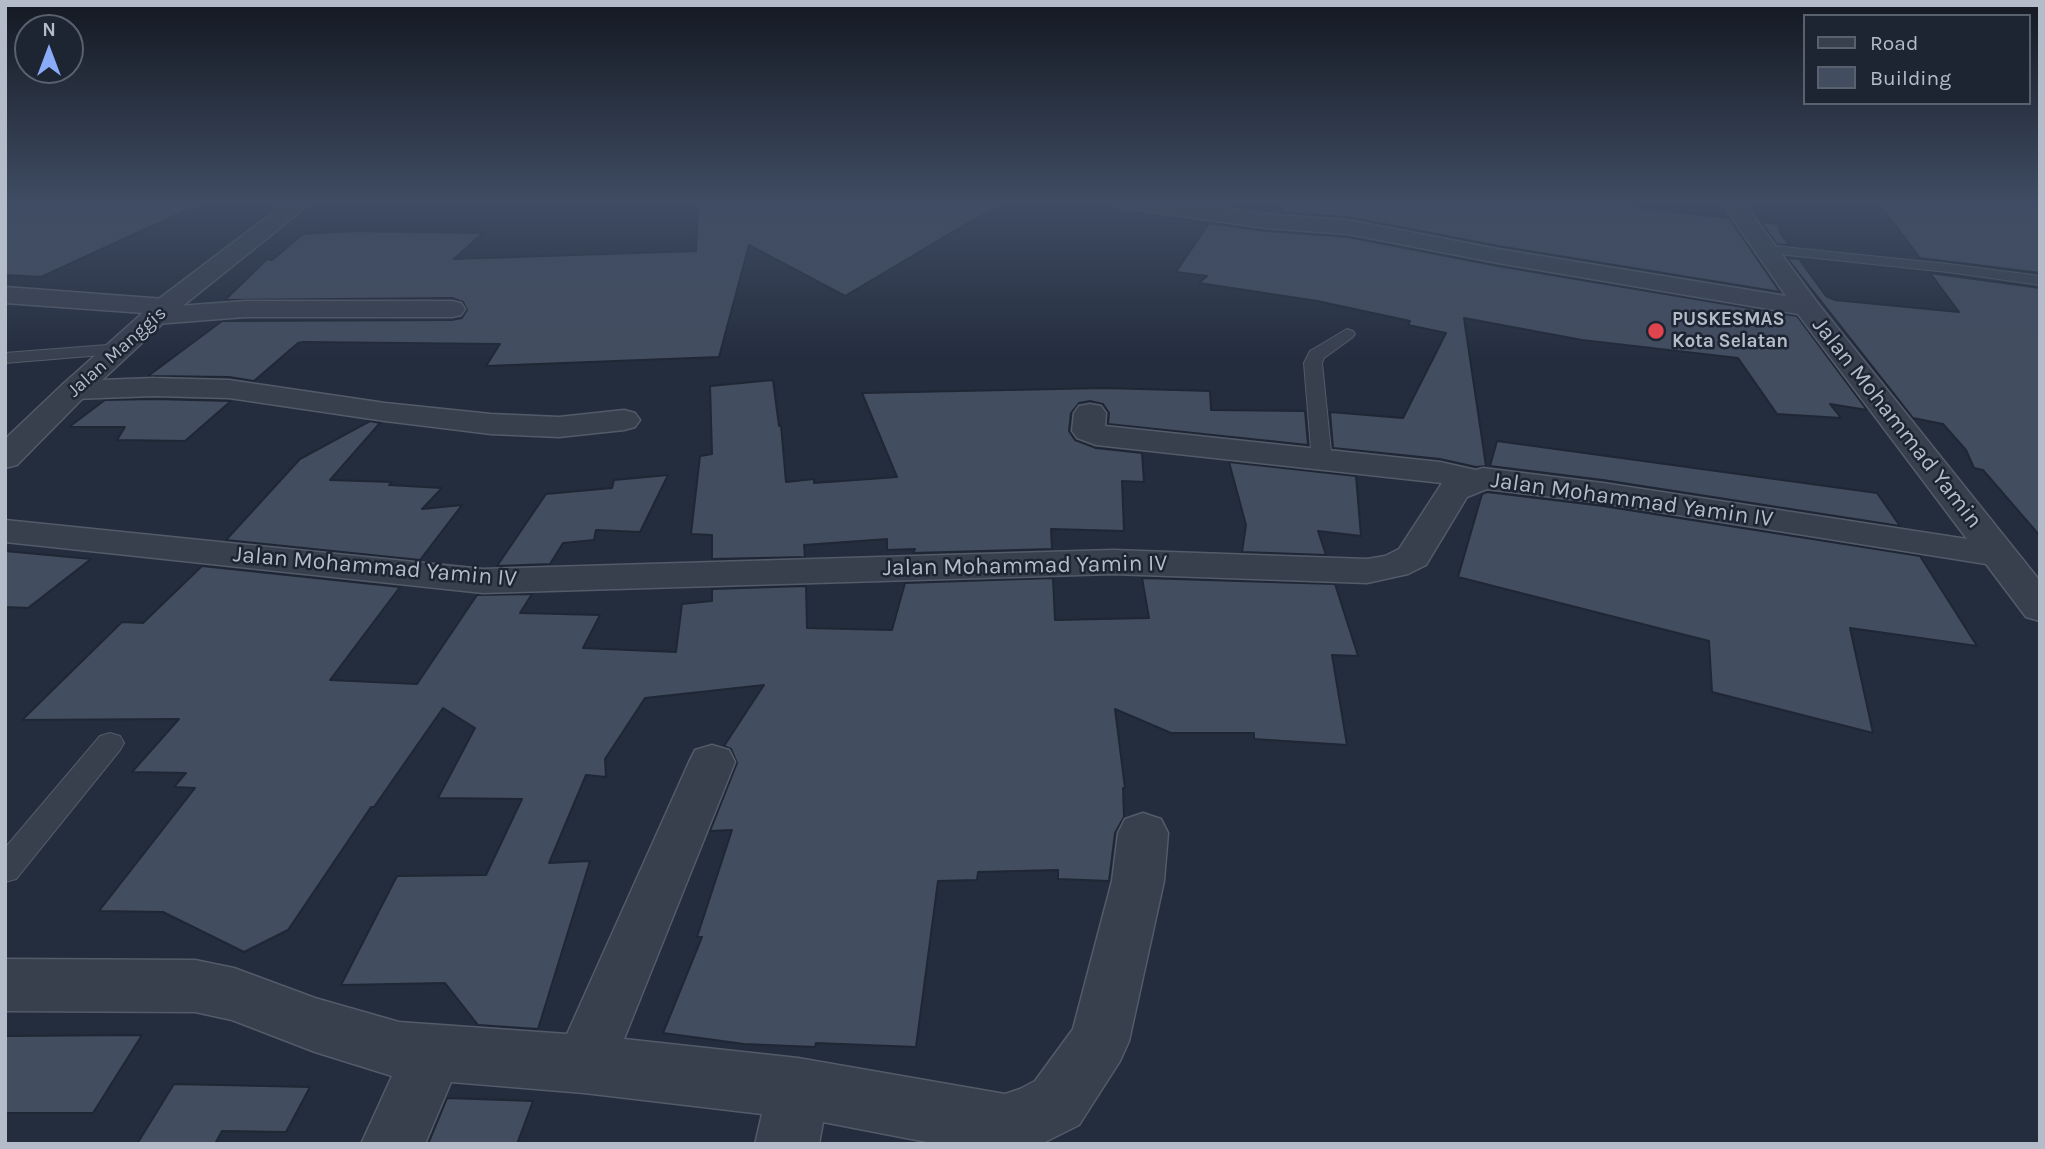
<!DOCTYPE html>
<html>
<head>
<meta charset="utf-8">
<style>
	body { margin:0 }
	#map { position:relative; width:2045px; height:1149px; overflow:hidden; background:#242d3e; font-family:Karla,sans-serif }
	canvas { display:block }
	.frame { position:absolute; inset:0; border:7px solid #b4bbc9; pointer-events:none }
	.legend { position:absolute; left:1803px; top:14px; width:228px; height:91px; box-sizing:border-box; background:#1d2533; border:2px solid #59616f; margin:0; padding:9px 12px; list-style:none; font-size:21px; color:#b4bbc9 }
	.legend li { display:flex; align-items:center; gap:14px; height:35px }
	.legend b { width:35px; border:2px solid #59616f }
	.north { position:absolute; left:14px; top:14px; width:70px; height:70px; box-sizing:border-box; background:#1d2533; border:2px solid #59616f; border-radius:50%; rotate:0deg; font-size:19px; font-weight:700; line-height:28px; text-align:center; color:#b4bbc9 }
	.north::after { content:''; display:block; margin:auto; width:24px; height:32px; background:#8aacf8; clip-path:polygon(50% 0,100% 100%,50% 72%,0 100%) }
</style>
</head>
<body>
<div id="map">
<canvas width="2045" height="1149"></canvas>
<div class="frame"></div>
<ul class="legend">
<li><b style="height:9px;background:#38404e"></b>Road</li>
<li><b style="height:19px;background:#434d60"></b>Building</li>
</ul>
<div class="north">N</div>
</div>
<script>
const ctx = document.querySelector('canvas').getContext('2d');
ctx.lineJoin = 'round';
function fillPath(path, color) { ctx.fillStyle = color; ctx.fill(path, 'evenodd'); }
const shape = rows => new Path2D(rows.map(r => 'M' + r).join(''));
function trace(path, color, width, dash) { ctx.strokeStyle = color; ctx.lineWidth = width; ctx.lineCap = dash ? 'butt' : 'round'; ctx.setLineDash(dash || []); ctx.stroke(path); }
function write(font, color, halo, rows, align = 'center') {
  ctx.font = font + ' Karla,sans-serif'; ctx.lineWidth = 5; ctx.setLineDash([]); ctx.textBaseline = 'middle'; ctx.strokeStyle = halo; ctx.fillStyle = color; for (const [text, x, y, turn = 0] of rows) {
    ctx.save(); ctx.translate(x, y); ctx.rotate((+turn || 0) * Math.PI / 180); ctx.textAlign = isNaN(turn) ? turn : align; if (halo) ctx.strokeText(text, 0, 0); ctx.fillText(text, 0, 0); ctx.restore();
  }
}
const building = shape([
	[5,202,204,202,41,277,5,275,5,202],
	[698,202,1003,202,845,296,749,245,719,357,486,366,500,344,303,342,298,343,254,381,229,377,148,376,222,321,452,320,462,318,467,310,463,302,452,298,225,300,267,259,272,260,303,234,354,231,483,233,454,259,696,251,698,202],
	[1283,202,1517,202,1628,207,1729,218,1780,292,1498,246,1348,217,1276,212,1283,209,1283,202],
	[1878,202,2040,202,2040,273,1920,258,1878,202],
	[1761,222,1778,224,1781,234,1789,245,1777,244,1761,222],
	[1209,223,1266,231,1348,237,1498,266,1797,316,1867,410,1830,404,1841,418,1777,414,1738,358,1582,340,1464,318,1486,466,1476,467,1440,459,1333,448,1330,412,1403,418,1446,333,1408,325,1410,321,1317,301,1199,283,1207,276,1176,272,1209,223],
	[1787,258,1799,259,1826,296,1835,300,1959,312,1930,273,2040,288,2040,536,1983,470,1974,468,1966,450,1943,424,1913,418,1787,258],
	[773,380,779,426,781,425,786,482,814,479,814,483,897,477,862,393,1105,388,1210,391,1211,410,1305,411,1308,445,1108,424,1109,413,1103,404,1090,401,1079,403,1071,413,1069,431,1075,440,1096,448,1142,453,1144,482,1122,481,1124,531,1051,529,1052,549,913,553,915,549,887,550,887,539,804,545,805,557,712,559,712,535,691,534,700,456,712,454,710,386,773,380],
	[154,399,231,401,185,441,117,440,125,427,69,427,105,400,154,399],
	[370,421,380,423,330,480,392,482,389,485,442,488,422,509,462,505,420,560,226,540,300,459,370,421],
	[1497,441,1877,493,1900,526,1603,480,1490,466,1497,441],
	[1229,462,1356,476,1361,536,1318,531,1326,555,1242,552,1246,525,1229,462],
	[668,475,640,532,596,530,594,540,563,543,550,564,497,566,546,494,612,488,614,480,668,475],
	[1487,492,1603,506,1920,556,1977,646,1850,628,1873,733,1712,692,1709,641,1458,577,1482,494,1487,492],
	[5,551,91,559,28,608,5,607,5,551],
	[202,566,400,587,330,680,417,684,477,595,532,594,520,613,600,615,583,648,676,652,682,604,712,601,712,589,806,586,807,628,892,630,905,583,1053,578,1055,620,1149,618,1142,578,1335,584,1358,656,1332,655,1347,745,1254,739,1254,733,1171,733,1115,709,1125,788,1123,788,1124,817,1115,833,1109,881,1058,879,1058,870,978,872,977,880,938,881,916,1047,816,1043,815,1047,744,1044,663,1033,702,937,697,937,732,830,710,831,737,763,731,749,724,746,764,685,645,698,605,759,606,777,586,775,549,863,590,861,538,1029,478,1025,445,983,341,985,397,876,486,875,522,799,438,798,475,728,443,708,374,807,371,807,288,930,244,952,163,912,99,911,195,788,174,787,186,773,132,772,179,719,22,720,122,622,143,623,202,566],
	[142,1035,93,1113,5,1113,5,1036,142,1035],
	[174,1084,310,1087,286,1132,222,1131,215,1144,137,1144,174,1084],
	[447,1098,533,1101,517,1144,428,1144,447,1098]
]);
fillPath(building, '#434d60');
trace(building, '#1f2735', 2);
const service = shape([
	[1764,245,1948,264,2040,276,2040,285,1948,272,1759,252,1757,249,1764,245],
	[1347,329,1353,331,1355,334,1353,337,1324,358,1322,363,1332,461,1329,465,1322,467,1315,465,1312,461,1304,363,1310,351,1347,329],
	[120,344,128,349,126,353,5,363,5,353,120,344],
	[110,733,120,736,124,743,120,750,16,879,5,882,5,848,100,736,110,733]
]);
const minor = shape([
	[1118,202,1179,202,1266,214,1348,220,1498,249,1786,296,1721,202,1743,202,1816,301,2040,581,2040,621,2026,617,1986,564,1603,503,1487,489,1467,497,1426,565,1408,574,1367,583,1113,574,483,593,5,542,5,520,483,569,1113,550,1367,559,1385,556,1399,549,1442,483,1096,445,1077,438,1072,431,1074,413,1079,406,1090,404,1101,406,1106,413,1105,426,1440,462,1476,470,1483,468,1603,483,1967,539,1798,314,1498,263,1348,234,1266,228,1129,209,1121,207,1118,202],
	[5,287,165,299,174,301,178,306,245,301,452,301,461,303,465,309,461,315,452,317,245,317,156,324,146,322,142,316,144,313,5,303,5,287],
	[154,378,229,380,385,403,491,414,559,417,624,410,635,413,640,420,635,427,624,430,559,437,491,434,385,421,229,398,154,396,74,399,63,396,59,390,63,384,74,381,154,378],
	[712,745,729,750,735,762,624,1039,798,1058,1005,1094,1020,1089,1035,1081,1073,1029,1112,881,1118,833,1125,819,1143,813,1161,819,1168,833,1164,881,1129,1041,1120,1061,1079,1125,1041,1144,937,1144,823,1122,819,1144,755,1144,762,1114,584,1093,451,1082,425,1144,361,1144,392,1076,315,1052,232,1020,195,1012,5,1011,5,959,195,960,234,968,315,998,399,1022,567,1034,689,762,695,750,712,745]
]);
const tertiary = shape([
	[287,202,312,202,174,313,85,396,17,465,5,468,5,439,63,384,156,301,287,202]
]);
trace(service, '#535b69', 2);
trace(minor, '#535b69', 3);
trace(tertiary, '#535b69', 3);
fillPath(service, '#38404e');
fillPath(minor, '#38404e');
fillPath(tertiary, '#38404e');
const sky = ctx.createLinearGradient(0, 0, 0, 363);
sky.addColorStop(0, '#141922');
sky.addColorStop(0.56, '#3f4c63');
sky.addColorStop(1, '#3f4c6300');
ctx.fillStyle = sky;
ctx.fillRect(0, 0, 2045, 363);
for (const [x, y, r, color] of [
	[1656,331,9,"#e0444e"]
]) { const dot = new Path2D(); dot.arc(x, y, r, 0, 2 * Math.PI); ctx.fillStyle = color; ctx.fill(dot); trace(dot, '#1d2533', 2.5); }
write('bold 19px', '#b4bbc9', '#1d2533', [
	["PUSKESMAS",1672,320],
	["Kota Selatan",1672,342]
], 'left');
write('19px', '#b4bbc9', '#1d2533', [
	["Jalan Manggis",117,352,-42]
]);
write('23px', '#b4bbc9', '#1d2533', [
	["Jalan Mohammad Yamin",1897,423,52],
	["Jalan Mohammad Yamin IV",1632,500,8],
	["Jalan Mohammad Yamin IV",1025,566,-1],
	["Jalan Mohammad Yamin IV",375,567,5]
]);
</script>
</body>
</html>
